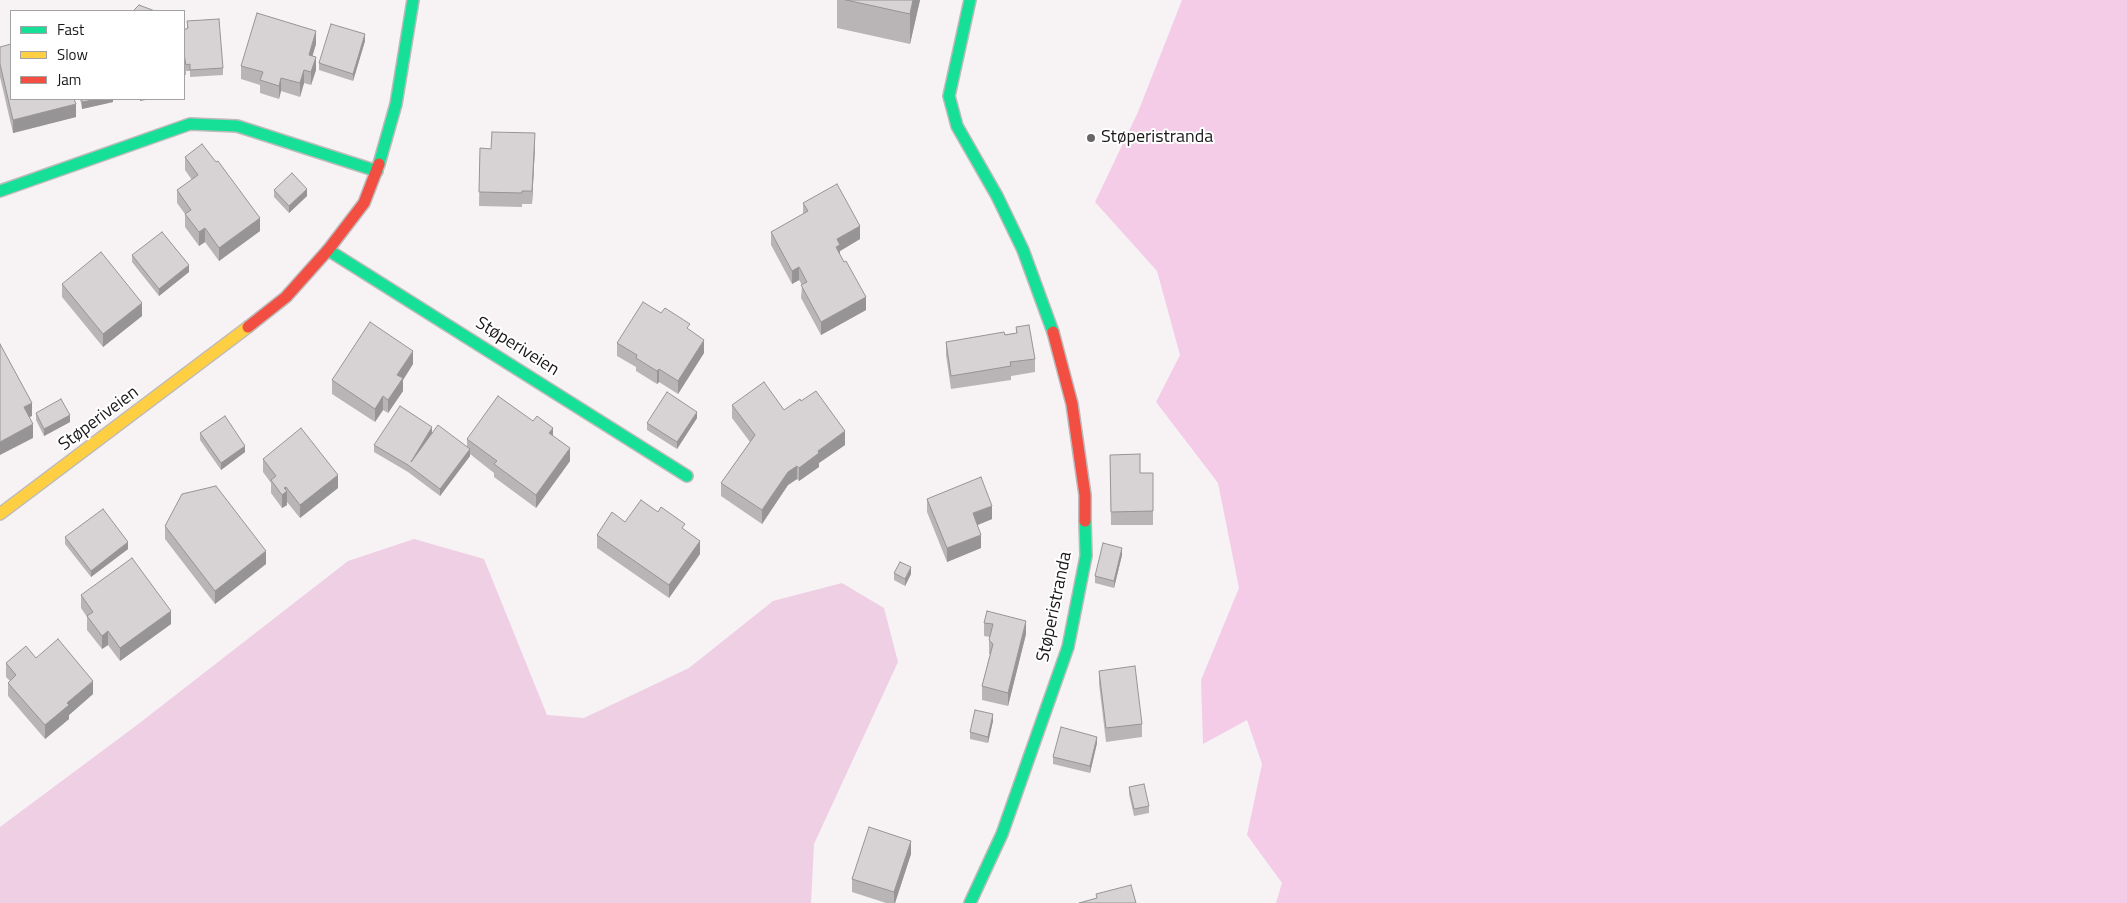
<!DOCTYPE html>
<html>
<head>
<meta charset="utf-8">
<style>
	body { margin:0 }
	#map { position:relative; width:2127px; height:903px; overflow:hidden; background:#f7f3f5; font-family:"Titillium Web",sans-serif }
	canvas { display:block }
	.legend { position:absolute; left:10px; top:10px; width:175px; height:90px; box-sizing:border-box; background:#fff; border:1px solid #a4a3a3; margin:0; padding:6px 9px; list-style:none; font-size:15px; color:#1b181a }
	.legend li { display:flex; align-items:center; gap:10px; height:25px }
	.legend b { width:25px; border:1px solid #a4a3a3 }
</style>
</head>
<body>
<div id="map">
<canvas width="2127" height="903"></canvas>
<ul class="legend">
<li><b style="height:6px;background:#16e098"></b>Fast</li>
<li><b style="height:6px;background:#ffcf43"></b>Slow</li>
<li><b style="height:6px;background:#f24e42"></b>Jam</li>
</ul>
</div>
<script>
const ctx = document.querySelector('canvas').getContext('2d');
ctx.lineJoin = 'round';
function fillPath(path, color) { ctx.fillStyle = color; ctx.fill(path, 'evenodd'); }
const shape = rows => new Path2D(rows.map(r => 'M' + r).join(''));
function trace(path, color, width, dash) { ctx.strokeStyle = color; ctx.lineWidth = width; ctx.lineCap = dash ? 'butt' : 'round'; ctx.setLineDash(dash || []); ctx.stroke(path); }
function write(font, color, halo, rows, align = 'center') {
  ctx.font = font + ' "Titillium Web",sans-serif'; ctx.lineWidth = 4; ctx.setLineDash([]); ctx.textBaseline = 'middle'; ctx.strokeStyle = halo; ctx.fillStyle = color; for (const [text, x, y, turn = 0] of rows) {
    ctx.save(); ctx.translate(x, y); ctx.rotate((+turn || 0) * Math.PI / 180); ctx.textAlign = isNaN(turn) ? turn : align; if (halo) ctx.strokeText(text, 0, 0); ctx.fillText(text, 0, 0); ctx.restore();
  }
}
fillPath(shape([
	[414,539,484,559,547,715,584,718,689,668,773,601,842,583,884,608,898,662,814,844,811,903,0,903,0,827,137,725,348,561]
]), '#eecfe4');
fillPath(shape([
	[1182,0,2127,0,2127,903,1276,903,1282,883,1247,835,1262,764,1247,720,1203,744,1201,680,1239,588,1218,483,1156,402,1180,355,1157,271,1095,202,1138,112]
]), '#f4cce8');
const fast = shape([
	[970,0,949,96,957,126,997,196,1023,250,1053,332],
	[379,164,396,104,413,0],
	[0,191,190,124,237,126,377,171],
	[328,250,687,476],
	[970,903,1002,834,1068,647,1086,556,1085,521]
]);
const slow = shape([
	[0,514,248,327]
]);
const jam = shape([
	[248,327,286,297,328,250,364,203,379,164],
	[1053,332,1072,404,1085,495,1085,521]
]);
trace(fast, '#bdbabc', 14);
trace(slow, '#bdbabc', 14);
trace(jam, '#bdbabc', 14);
trace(fast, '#16e098', 11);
trace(slow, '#ffcf43', 11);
trace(jam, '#f24e42', 11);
fillPath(shape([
	[837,0,920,0,910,44,837,28],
	[187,21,223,68,223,75,190,77,190,71,186,71,186,75,184,75,184,30,187,28],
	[365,41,353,81,319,70,319,63],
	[316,44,312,56,316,70,311,85,304,83,300,97,281,91,279,99,260,93,260,85,241,79,241,66],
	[0,47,76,117,13,133,0,77],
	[80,99,113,99,113,102,82,109],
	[535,146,532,204,522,204,522,207,479,206,480,148,491,149],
	[185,157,260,231,219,261,205,242,199,246,185,227,185,214,177,203,177,190,192,180,185,170],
	[274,190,307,196,289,213,274,197],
	[803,203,860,239,840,251,840,255,866,310,821,335,801,298,802,285,799,280,792,284,771,245,771,232,803,214],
	[132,255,189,272,159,296,132,262],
	[62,284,142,316,103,347,62,297],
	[1016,327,1035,359,1035,372,1011,376,1011,380,951,389,946,355,946,342,1016,333],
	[690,330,704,353,678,394,659,382,657,384,636,371,636,367,617,356,617,343],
	[413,364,403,380,403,391,388,413,383,410,375,422,332,394,332,380],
	[801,401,845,445,819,463,819,467,799,481,797,479,788,485,762,524,721,496,721,483,750,442,732,418,732,405,784,410],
	[36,413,70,422,44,436,36,420],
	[697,418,677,449,647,430,647,423],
	[533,421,553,436,570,461,536,508,494,477,494,473,470,454,470,456,440,496,408,472,374,452,374,445,432,432,467,447,467,439],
	[200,433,245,452,221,470,200,440],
	[1110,455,1140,473,1153,473,1153,525,1111,525],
	[263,459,338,488,300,518,287,502,287,505,282,508,271,493,271,483,263,472],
	[927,499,992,519,977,525,981,548,947,562,927,512],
	[625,522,685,530,700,554,669,598,597,548,597,535],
	[165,526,266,564,215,604,165,539],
	[65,537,128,549,91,577,65,544],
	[1122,555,1114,588,1095,583,1095,576],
	[894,573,911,574,905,586,894,580],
	[81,595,171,624,120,661,108,645,102,649,87,630,87,617,81,608],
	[987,611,1026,634,1008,706,982,700,982,686,990,654,989,654,989,640,990,637,984,636,984,623],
	[36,658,93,694,69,715,69,719,45,739,8,696,8,683,10,681,6,677,6,663],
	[1099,671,1142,724,1142,737,1106,742,1099,684],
	[993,721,988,743,970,739,970,732],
	[1097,743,1090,773,1053,764,1053,757],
	[1129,787,1149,806,1149,813,1134,816,1129,794],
	[911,854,895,903,886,903,852,892,852,879]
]), '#b9b5b7');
fillPath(shape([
	[913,0,920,0,910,44,910,14],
	[316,31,316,44,309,68,309,55],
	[365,34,365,41,353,81,353,74],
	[316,57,316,70,311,85,311,72],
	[304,70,304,83,300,97,300,83],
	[281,78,281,91,279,99,279,86],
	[98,99,113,99,113,102,82,109,82,102],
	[140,99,151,99,140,101],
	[76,104,76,117,13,133,13,120],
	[535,133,535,146,532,204,532,191],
	[307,189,307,196,289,213,289,206],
	[260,218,260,231,219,261,219,248],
	[860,226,860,239,840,251,840,258,836,260,837,239],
	[205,228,205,242,199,246,199,232],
	[189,265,189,272,159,296,159,289],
	[799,267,799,280,792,284,792,271],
	[866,297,866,310,821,335,821,322],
	[142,303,142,316,103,347,103,334],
	[704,340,704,353,678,394,678,381],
	[413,351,413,364,403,380,403,391,388,413,388,400,397,375],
	[659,369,659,382,657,384,657,371],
	[383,396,383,410,375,422,375,409],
	[32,403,32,416,24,420,24,407],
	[697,412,697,418,677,449,677,442],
	[70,415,70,422,44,436,44,429],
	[33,424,33,438,0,455,0,442],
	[432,427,432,434,411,469,411,462],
	[553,428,553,441,549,433],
	[845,431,845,445,819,463,819,467,799,481,799,468,818,451],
	[245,446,245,452,221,470,221,463],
	[570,448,570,461,536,508,536,495],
	[470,449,470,456,440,496,440,489],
	[797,466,797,479,788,485,762,524,762,510,788,472],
	[338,475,338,488,300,518,300,505],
	[286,487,286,492,287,491,287,505,282,508,282,495,284,488],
	[992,506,992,519,973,527,973,513],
	[981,535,981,548,947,562,947,548],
	[700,541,700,554,669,598,669,585],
	[128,542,128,549,91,577,91,571],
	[1122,548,1122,555,1114,588,1114,581],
	[266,551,266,564,215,604,215,591],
	[911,567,911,574,905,586,905,579],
	[171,611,171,624,120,661,120,648],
	[1026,621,1026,634,1008,706,1008,693],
	[108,631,108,645,102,649,102,636],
	[93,681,93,694,69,715,69,719,45,739,45,725,67,703],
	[993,714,993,721,988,743,988,737],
	[1097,737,1097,743,1090,773,1090,766],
	[911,841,911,854,895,903,894,903,894,892]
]), '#969495');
const building = shape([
	[846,0,913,0,910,14,846,0],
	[139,5,155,11,133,11,139,5],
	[257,13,316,31,309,55,316,57,311,72,304,70,300,83,281,78,279,86,260,80,263,72,241,66,257,13],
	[219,19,223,68,190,70,190,64,186,65,184,54,184,30,188,28,187,21,219,19],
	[331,24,365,34,353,74,319,63,331,24],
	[11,44,11,99,74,99,76,104,13,120,0,64,0,47,11,44],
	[82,99,98,99,82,102,82,99],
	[492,132,535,133,532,191,522,191,522,193,479,192,480,148,491,149,492,132],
	[202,144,216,162,218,161,260,218,219,248,205,228,199,232,185,214,191,210,177,190,198,175,185,157,202,144],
	[292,173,307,189,289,206,274,190,292,173],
	[837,184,860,226,837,239,840,245,836,247,844,262,846,261,866,297,821,322,801,285,807,282,799,267,792,271,771,232,808,211,803,203,837,184],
	[162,232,189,265,159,289,132,255,162,232],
	[101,252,142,303,103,334,62,284,101,252],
	[643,302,661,313,665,308,690,324,687,328,704,340,678,381,659,369,657,371,636,358,637,355,617,343,643,302],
	[370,322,413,351,397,375,403,378,388,400,383,396,375,409,332,380,370,322],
	[1029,325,1035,359,1010,362,1011,366,951,376,946,342,1004,332,1005,335,1017,333,1016,327,1029,325],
	[0,344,32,403,24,407,33,424,0,442,0,344],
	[764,382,784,410,800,399,801,401,816,391,845,431,818,451,819,453,799,468,797,466,788,472,762,510,721,483,755,435,732,405,764,382],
	[667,392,697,412,677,442,647,423,667,392],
	[498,396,533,421,537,416,553,428,549,433,570,448,536,495,494,464,497,461,467,439,498,396],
	[61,399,70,415,44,429,36,413,61,399],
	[400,406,432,427,411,462,438,425,470,449,440,489,408,465,374,445,400,406],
	[225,416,245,446,221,463,200,433,225,416],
	[301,428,338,475,300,505,286,487,284,488,287,491,282,495,271,480,276,476,263,459,301,428],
	[1140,454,1140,473,1153,473,1153,511,1111,512,1110,455,1140,454],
	[981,477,992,506,973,513,981,535,947,548,927,499,981,477],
	[216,486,266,551,215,591,165,526,182,494,216,486],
	[641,500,658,512,661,507,685,524,682,528,700,541,669,585,597,535,612,512,625,522,641,500],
	[103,509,128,542,91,571,65,537,103,509],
	[1103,543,1122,548,1114,581,1095,576,1103,543],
	[132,558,171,611,120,648,108,631,102,636,87,616,93,612,81,595,132,558],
	[900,562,911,567,905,579,894,573,900,562],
	[987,611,1026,621,1008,693,982,686,993,644,989,640,993,624,984,623,987,611],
	[58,639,93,681,67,703,69,705,45,725,8,683,16,675,6,663,26,646,36,658,58,639],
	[1135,666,1142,724,1106,728,1099,671,1135,666],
	[975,710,993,714,988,737,970,732,975,710],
	[1061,727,1097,737,1090,766,1053,757,1061,727],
	[1144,784,1149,806,1134,809,1129,787,1144,784],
	[869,827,911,841,894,892,852,879,869,827],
	[1131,885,1136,903,1079,903,1097,898,1096,894,1131,885]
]);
fillPath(building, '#d7d3d5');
trace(building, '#969495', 1);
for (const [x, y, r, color] of [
	[1091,138,5,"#686567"]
]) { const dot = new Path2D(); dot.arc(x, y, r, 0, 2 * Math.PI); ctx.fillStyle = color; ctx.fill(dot); trace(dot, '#fff', 2); }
write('18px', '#1b181a', '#fff', [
	["Støperistranda",1101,138]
], 'left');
write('18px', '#1b181a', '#fff', [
	["Støperiveien",517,347,32],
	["Støperiveien",99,419,-37],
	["Støperistranda",1055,607,-78]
]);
</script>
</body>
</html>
